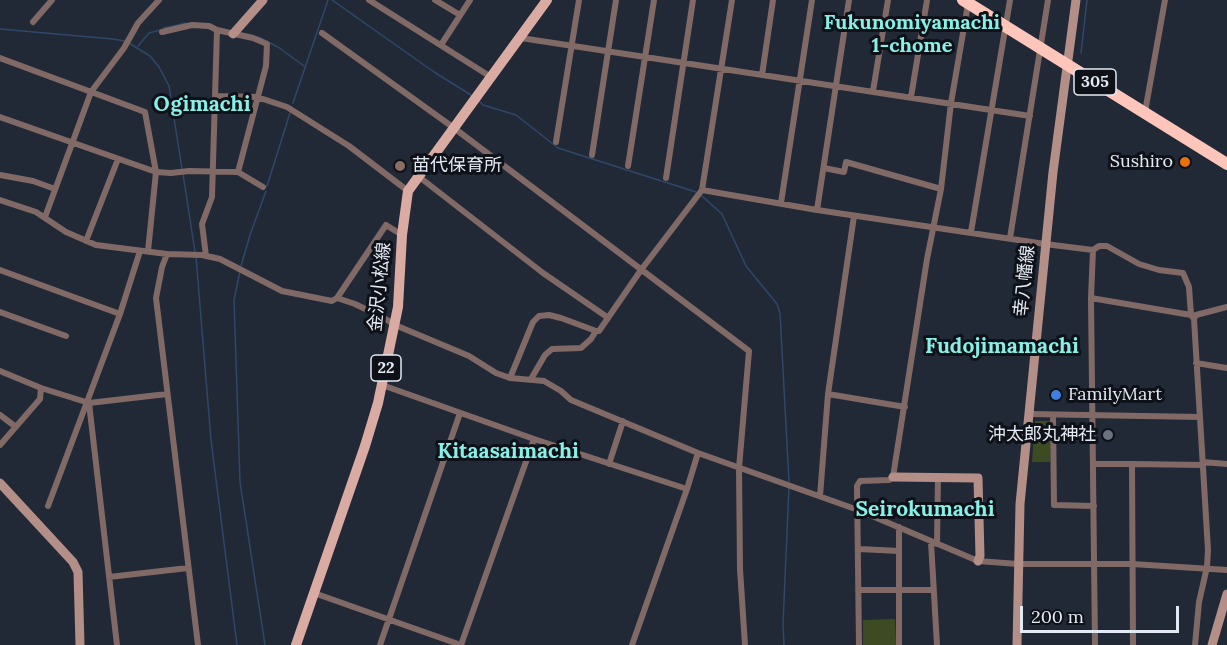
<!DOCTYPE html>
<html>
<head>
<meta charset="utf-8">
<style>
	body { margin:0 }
	#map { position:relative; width:1227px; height:645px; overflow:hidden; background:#212936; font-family:Lora,serif }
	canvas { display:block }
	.scale { position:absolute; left:1020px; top:606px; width:159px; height:27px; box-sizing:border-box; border:3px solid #e4eaf3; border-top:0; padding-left:8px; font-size:18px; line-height:21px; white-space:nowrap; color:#e4eaf3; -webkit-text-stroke:4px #0e1117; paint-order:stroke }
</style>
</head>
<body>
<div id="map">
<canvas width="1227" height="645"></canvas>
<div class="scale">200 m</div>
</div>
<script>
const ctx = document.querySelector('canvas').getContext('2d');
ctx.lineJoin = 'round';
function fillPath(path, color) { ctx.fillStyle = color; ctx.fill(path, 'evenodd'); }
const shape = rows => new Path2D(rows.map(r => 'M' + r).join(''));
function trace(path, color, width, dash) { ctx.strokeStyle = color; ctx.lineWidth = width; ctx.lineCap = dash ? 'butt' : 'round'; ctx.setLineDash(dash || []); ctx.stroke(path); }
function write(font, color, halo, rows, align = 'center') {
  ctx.font = font + ' Lora,"Noto Sans JP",serif'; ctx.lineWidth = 6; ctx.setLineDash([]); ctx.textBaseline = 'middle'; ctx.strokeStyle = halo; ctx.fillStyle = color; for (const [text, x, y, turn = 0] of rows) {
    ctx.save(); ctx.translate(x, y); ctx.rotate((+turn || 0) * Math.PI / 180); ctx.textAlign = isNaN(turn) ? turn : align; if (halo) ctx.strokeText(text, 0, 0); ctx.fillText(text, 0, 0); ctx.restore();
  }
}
fillPath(shape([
	[1035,421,1051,421,1050,462,1032,462],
	[895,619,896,645,863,645,863,620]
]), '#3d4b23');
trace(shape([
	[332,0,434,72,471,95],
	[164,28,186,23],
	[0,29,113,39,124,41],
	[258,37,278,47,304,66],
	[129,43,150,56,159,67,169,86,182,169],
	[138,46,149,33,160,30],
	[1081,53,1087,0],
	[479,101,483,105,516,115,558,148,696,192],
	[293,103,328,0],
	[183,174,195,252],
	[267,186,290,113],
	[702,196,722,214,746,266,777,304,780,313,789,482],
	[196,257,211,440,237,645],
	[241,266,250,235,266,191],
	[240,271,234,300,240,482,265,645],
	[784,645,783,624,789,488]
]), '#30476a', 1.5);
trace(shape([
	[369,0,491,77],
	[435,0,460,15],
	[33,22,52,0],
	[162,32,192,25,209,26,217,30,253,38,267,44,266,66,238,172],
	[322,33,454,128,749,351,739,468,740,569,745,645],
	[521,38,1030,116],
	[441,45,470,0],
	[0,58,145,112,156,172,148,251],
	[762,75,773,0],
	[873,91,888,0],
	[216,96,257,97,287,107,349,146,408,191],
	[911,97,927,0],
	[1145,112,1165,0],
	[0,117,156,172,171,173,189,171,238,172,263,187],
	[556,142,579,0],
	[592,155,616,0],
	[628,166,654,0],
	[824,168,844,172,846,162,941,189],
	[0,175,33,181,55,189],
	[418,176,543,273,607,317],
	[666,178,693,0],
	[702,190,817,210,1045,244,1093,250,1099,246,1107,246,1139,264,1159,270,1183,273,1189,287,1191,315,1194,319,1208,550,1207,567,1199,602,1195,645],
	[0,200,36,212,66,232,96,245,167,254,202,255,220,259,282,291,332,301,337,298,355,304,384,318,395,325,469,356,496,373,510,378,544,381,561,391,571,400,698,453,858,510,978,561,1018,564,1132,564,1227,570],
	[781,203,812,0],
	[817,210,849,0],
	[45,217,91,92,124,48,138,23,159,0],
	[971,232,1010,0],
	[1010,238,1048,0],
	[86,241,118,159],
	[1093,250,1091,298,1095,645],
	[167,254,162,267,156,298,198,645],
	[206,256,202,224,212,197,217,30],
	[0,270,120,314],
	[337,298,386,225,402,235],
	[1091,298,1191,315],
	[0,312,66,336],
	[1194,319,1196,315,1227,307],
	[1196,363,1227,368],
	[0,371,41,388,89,403,167,394],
	[510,378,533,322,539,316,549,315,561,318,596,331],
	[531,379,545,355,552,349,581,348,591,339,596,331,599,331,641,270,702,190,732,0],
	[382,385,534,439,687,489],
	[828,394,905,407],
	[89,403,117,645],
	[1029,414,1200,417],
	[0,415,16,427],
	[1053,415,1054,505,1094,506],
	[0,445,40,399,41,388],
	[1203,462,1227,464],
	[609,464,623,421],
	[1095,464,1132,464],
	[820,496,828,394,854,216],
	[48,506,120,314,140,251],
	[931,542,937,645],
	[937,544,938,477],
	[859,549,899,551],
	[109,577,188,568],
	[859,590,933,590],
	[314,593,461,645],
	[380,645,460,413],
	[461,645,534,439],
	[632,645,687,489,698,453],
	[859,645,857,486,860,481,889,480,893,477,927,259,941,189,951,103,968,4],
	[899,645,899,527],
	[1133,645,1132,464,1203,465]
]), '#816a66', 6);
trace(shape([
	[233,34,263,0],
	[893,477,978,478,980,556,978,561],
	[0,483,73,562,78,572,80,645],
	[1017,645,1020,504,1053,172,1076,0],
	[1212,645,1227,594]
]), '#b38f88', 9);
trace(shape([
	[296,645,365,446,378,403,398,307,402,235,408,191,547,0]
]), '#daaba2', 10);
trace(shape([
	[963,0,1227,164]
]), '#fec5ba', 12);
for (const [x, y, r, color] of [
	[1185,162,6,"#e8710a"],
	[400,166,6,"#8d6e63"],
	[1056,395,6,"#3f7fe0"],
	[1108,435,6,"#6b7280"]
]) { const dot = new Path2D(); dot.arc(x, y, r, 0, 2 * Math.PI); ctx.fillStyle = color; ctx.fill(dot); trace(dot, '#0e1117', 2); }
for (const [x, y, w] of [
	[1095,82,42],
	[386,368,30]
]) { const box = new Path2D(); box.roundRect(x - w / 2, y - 13, w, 26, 4.5); ctx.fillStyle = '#0e1117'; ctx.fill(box); trace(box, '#e4eaf3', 1.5); }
write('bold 16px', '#e4eaf3', null, [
	["305",1095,82],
	["22",386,368]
]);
write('18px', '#e4eaf3', '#0e1117', [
	["Sushiro",1173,162],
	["苗代保育所",412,166,"left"],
	["FamilyMart",1068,395,"left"],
	["沖太郎丸神社",1096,435]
], 'right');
write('18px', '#e4eaf3', '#0e1117', [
	["幸八幡線",1025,281,-84],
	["金沢小松線",380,287,-84]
]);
write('bold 20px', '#87f1e7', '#0e1117', [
	["Fukunomiyamachi",912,23],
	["1-chome",912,46]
]);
write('bold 21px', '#87f1e7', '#0e1117', [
	["Ogimachi",202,105],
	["Fudojimamachi",1002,347],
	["Kitaasaimachi",508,452],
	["Seirokumachi",925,510]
]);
</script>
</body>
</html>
